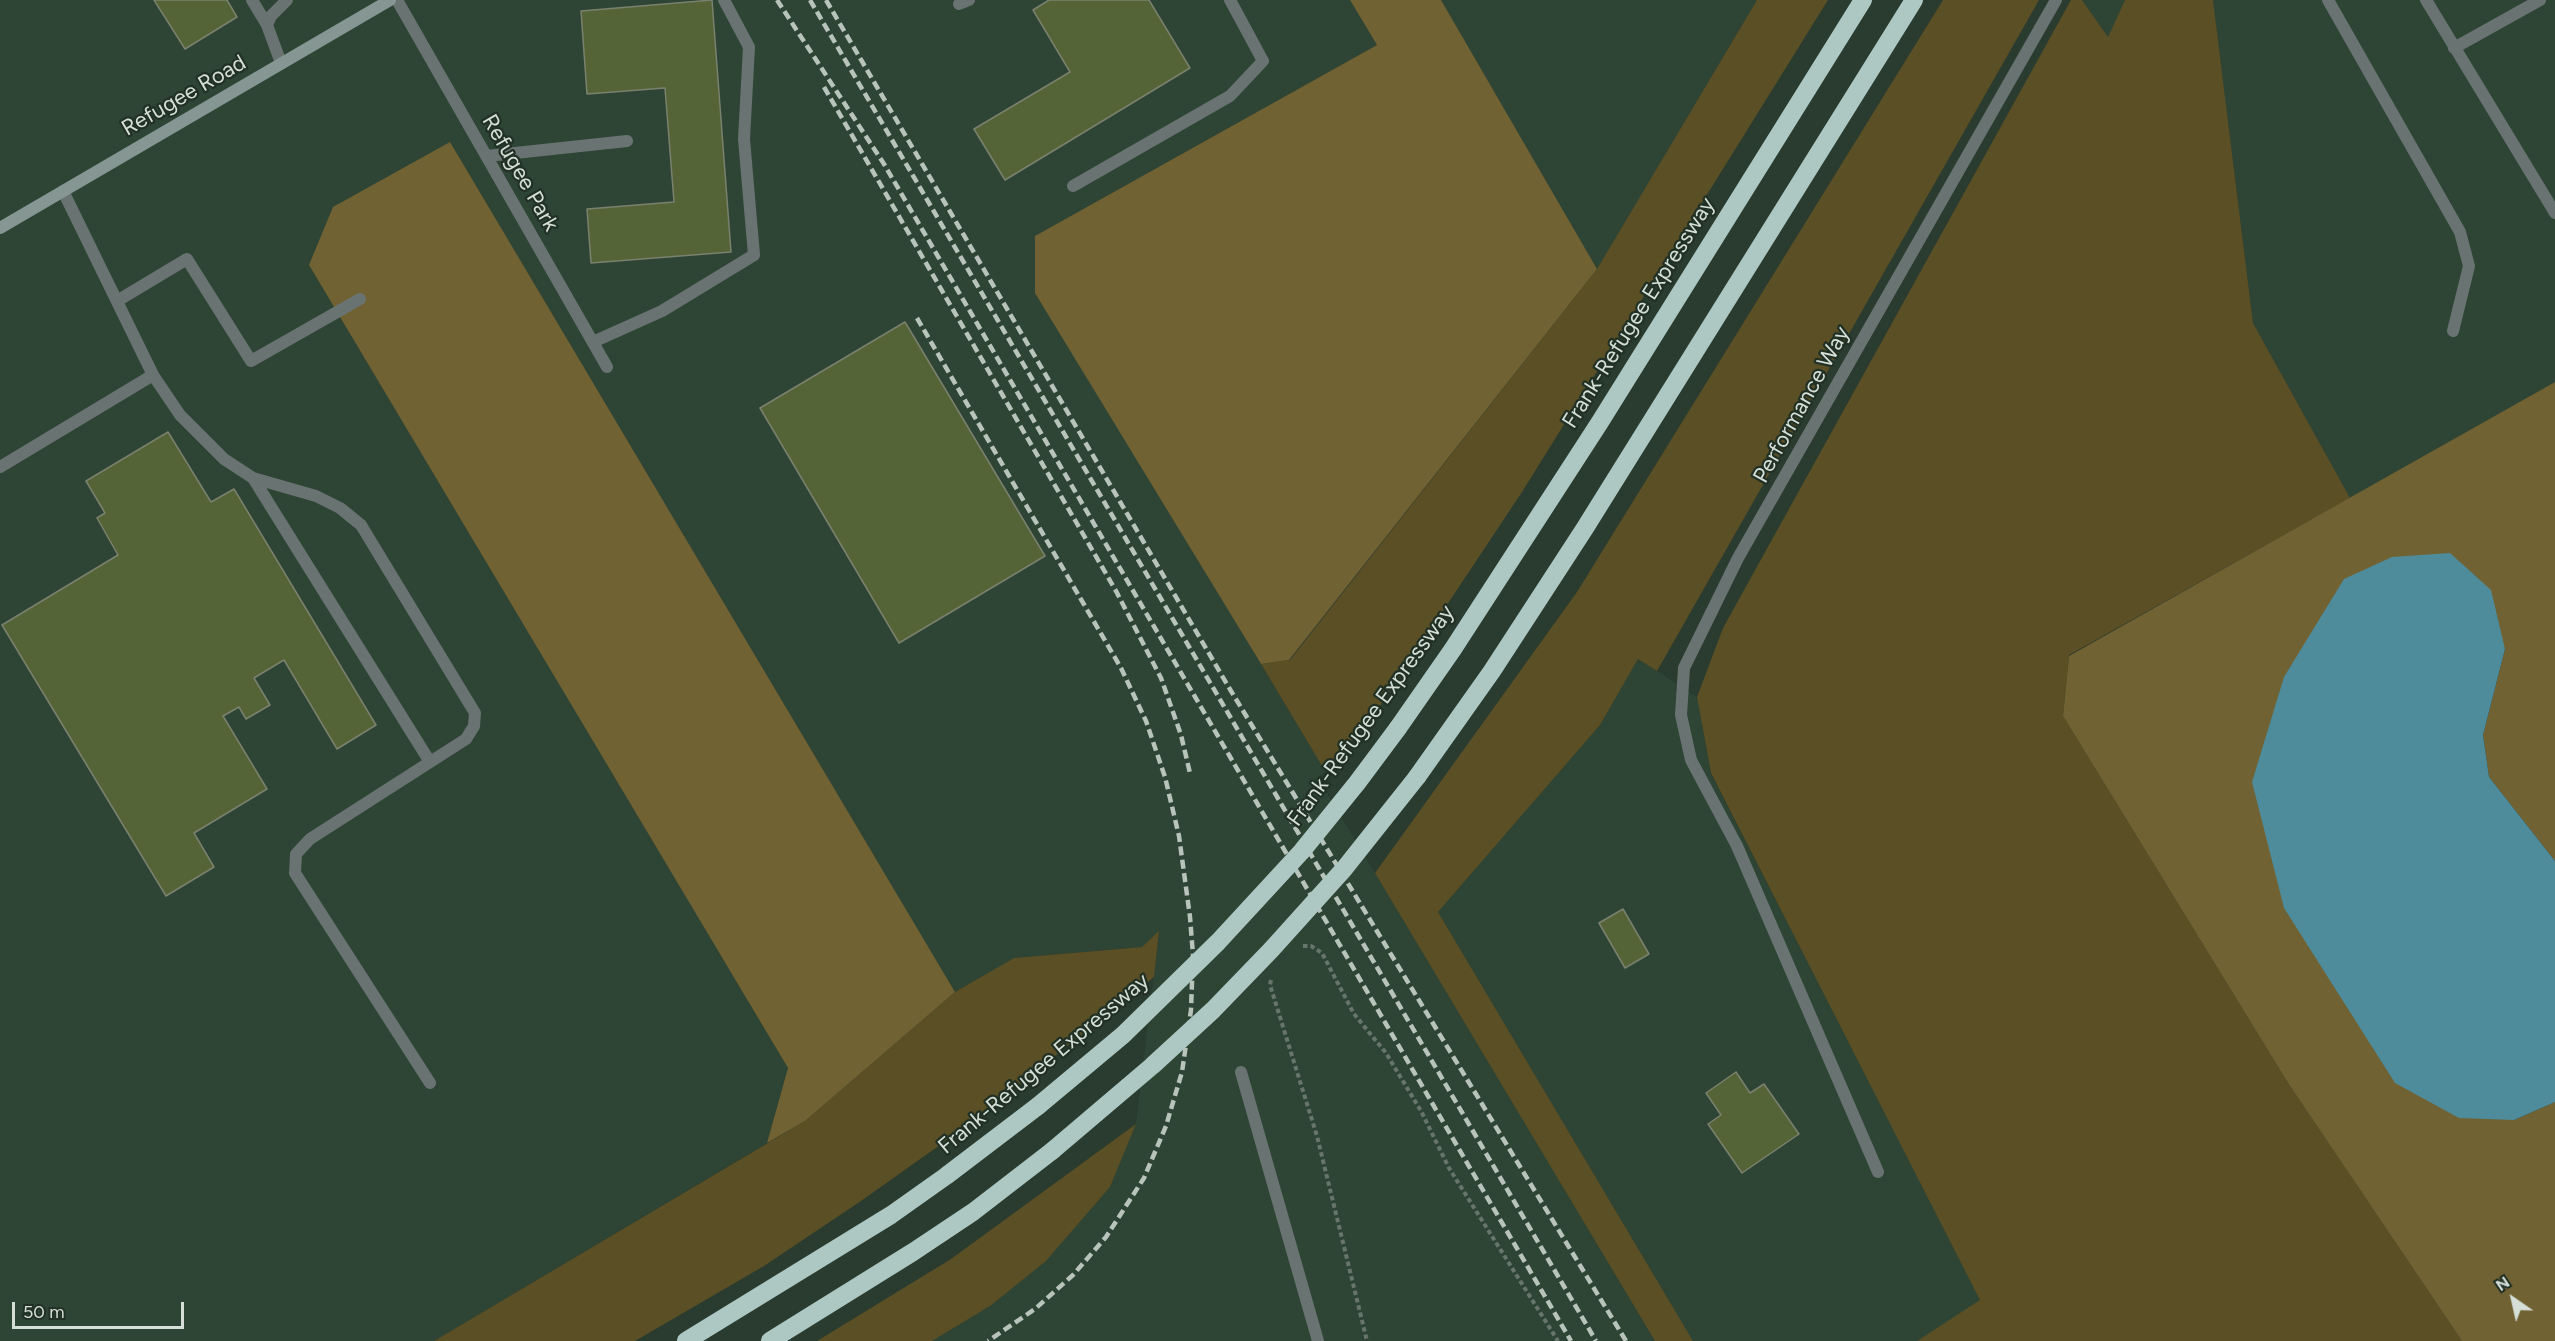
<!DOCTYPE html>
<html>
<head>
<meta charset="utf-8">
<style>
	body { margin:0 }
	#map { position:relative; width:2555px; height:1341px; overflow:hidden; background:#2a3b2f; font-family:Figtree,sans-serif }
	canvas { display:block }
	.north { position:absolute; left:2483px; top:1269px; width:60px; height:60px; -webkit-text-stroke:4px #213125; paint-order:stroke; rotate:326deg; font-size:16px; font-weight:700; line-height:24px; text-align:center; color:#d5dfd7 }
	.north::after { content:''; display:block; margin:auto; width:21px; height:27px; background:#d5dfd7; clip-path:polygon(50% 0,100% 100%,50% 72%,0 100%) }
	.scale { position:absolute; left:12px; top:1302px; width:172px; height:27px; box-sizing:border-box; border:3px solid #d5dfd7; border-top:0; padding-left:8px; font-size:18px; line-height:21px; white-space:nowrap; color:#d5dfd7; -webkit-text-stroke:4px #213125; paint-order:stroke }
</style>
</head>
<body>
<div id="map">
<canvas width="2555" height="1341"></canvas>
<div class="north">N</div>
<div class="scale">50 m</div>
</div>
<script>
const ctx = document.querySelector('canvas').getContext('2d');
ctx.lineJoin = 'round';
function fillPath(path, color) { ctx.fillStyle = color; ctx.fill(path, 'evenodd'); }
const shape = rows => new Path2D(rows.map(r => 'M' + r).join(''));
function trace(path, color, width, dash) { ctx.strokeStyle = color; ctx.lineWidth = width; ctx.lineCap = dash ? 'butt' : 'round'; ctx.setLineDash(dash || []); ctx.stroke(path); }
function write(font, color, halo, rows, align = 'center') {
  ctx.font = font + ' Figtree,sans-serif'; ctx.lineWidth = 4.5; ctx.setLineDash([]); ctx.textBaseline = 'middle'; ctx.strokeStyle = halo; ctx.fillStyle = color; for (const [text, x, y, turn = 0] of rows) {
    ctx.save(); ctx.translate(x, y); ctx.rotate((+turn || 0) * Math.PI / 180); ctx.textAlign = isNaN(turn) ? turn : align; if (halo) ctx.strokeText(text, 0, 0); ctx.fillText(text, 0, 0); ctx.restore();
  }
}
fillPath(shape([
	[0,0,1350,0,1377,45,1035,236,1035,289,1325,771,1318,778,1655,1341,932,1341,990,1306,1046,1261,1110,1187,1136,1124,1159,932,1142,947,1014,958,955,992,450,142,309,265,788,1068,767,1143,434,1341,0,1341],
	[1441,0,1757,0,1597,269],
	[2082,0,2125,0,2108,37],
	[2213,0,2555,0,2555,382,2350,498,2253,323],
	[1638,659,1697,697,1711,774,1981,1301,1917,1341,1693,1341,1438,912,1600,725]
]), '#2e4535');
fillPath(shape([
	[1757,0,1828,0,1522,492,1379,707,1325,771,1261,664,1290,660,1597,269],
	[1943,0,2039,0,1657,671,1638,659,1600,725,1438,912,1693,1341,1655,1341,1375,873,1577,592],
	[2071,0,2082,0,2108,37,2125,0,2213,0,2253,323,2350,498,2069,655,2063,716,2288,1083,2462,1341,1917,1341,1980,1300,1711,773,1697,697,1723,628],
	[1159,931,1154,977,971,1123,861,1201,764,1266,635,1341,434,1341,805,1121,955,992,1014,958,1142,947],
	[1136,1124,1110,1187,1046,1261,990,1306,932,1341,817,1341,951,1259]
]), '#5b4f25');
fillPath(shape([
	[1350,0,1441,0,1597,269,1289,660,1261,664,1035,293,1035,236,1377,45],
	[450,142,955,992,805,1121,767,1143,788,1068,309,265,333,207],
	[2555,382,2555,861,2489,777,2483,735,2505,649,2450,553,2514,1120,2555,1102,2555,1341,2462,1341,2288,1083,2063,716,2069,656]
]), '#706233');
fillPath(shape([
	[2450,553,2491,590,2505,649,2483,735,2489,777,2555,861,2555,1102,2514,1120,2459,1118,2395,1083,2284,908,2252,782,2284,677,2344,579,2392,557]
]), '#4e8c9b');
const building = shape([
	[154,0,227,0,237,17,185,49,154,0],
	[712,0,731,252,591,263,587,209,674,202,665,88,587,94,581,11,712,0],
	[1049,0,1149,0,1190,68,1005,180,974,129,1070,72,1033,10,1049,0],
	[905,322,1045,556,899,643,760,408,905,322],
	[168,432,211,502,234,489,376,725,337,749,284,660,254,678,270,705,246,719,239,707,223,716,267,789,194,833,214,867,166,896,2,625,118,555,97,518,105,513,86,481,168,432],
	[1623,909,1649,954,1625,968,1599,923,1623,909],
	[1736,1072,1750,1093,1764,1084,1799,1134,1742,1173,1708,1124,1721,1115,1706,1093,1736,1072]
]);
fillPath(building, '#556437');
trace(building, '#7a816e', 1.5);
trace(shape([
	[1303,946,1311,946,1322,953,1354,1014,1386,1053,1421,1111,1449,1168,1558,1341],
	[1271,980,1270,985,1317,1136,1367,1341]
]), '#67756b', 4, [4.5, 3]);
trace(shape([
	[252,0,267,25],
	[2328,0,2460,232,2469,266,2453,331],
	[2426,0,2555,213],
	[959,4,969,0],
	[2454,48,2540,0],
	[281,63,267,25,271,16,287,0],
	[487,156,627,141],
	[1073,186,1230,96,1263,61,1230,0],
	[117,301,187,259,251,361,360,299],
	[593,342,662,311,754,255,744,139,749,47,724,0],
	[153,375,180,415,224,459,253,478,316,496,340,508,361,525,475,713,474,726,466,739,310,839,296,854,295,873,430,1083],
	[0,467,153,375,63,191],
	[253,478,430,762],
	[1737,846,1878,1172],
	[1241,1072,1318,1341]
]), '#697472', 12);
trace(shape([
	[397,0,607,367],
	[1737,846,1691,760,1681,715,1684,668,1738,558,2056,0]
]), '#697472', 12);
trace(shape([
	[0,228,390,0]
]), '#859693', 12);
trace(shape([
	[1398,728,1453,649,1600,422,1863,0],
	[1417,777,1492,671,1585,528,1914,0],
	[686,1341,891,1215,946,1176,1038,1106],
	[770,1341,913,1252,973,1212,1052,1151]
]), '#adc8c3', 18);
trace(shape([
	[777,0,884,164,1571,1341],
	[810,0,1596,1341],
	[826,0,1231,691,1626,1341],
	[824,87,1116,591,1161,678,1181,735,1190,773],
	[917,318,1121,668,1146,721,1165,777,1179,836,1190,917,1193,955,1191,1010,1182,1072,1166,1126,1144,1178,1106,1237,1073,1275,1035,1309,988,1341]
]), '#b8c3bb', 4.5, [9, 4.5]);
trace(shape([
	[1038,1106,1123,1035,1218,942,1302,851,1357,783,1398,728],
	[1052,1151,1152,1066,1213,1010,1271,950,1344,869,1417,777]
]), '#adc8c3', 18);
write('22px', '#d5dfd7', '#213125', [
	["Refugee Road",184,96,-30],
	["Refugee Park",520,173,60],
	["Frank-Refugee Expressway",1639,313,-58],
	["Performance Way",1802,405,-61],
	["Frank-Refugee Expressway",1371,716,-54],
	["Frank-Refugee Expressway",1044,1064,-40]
]);
</script>
</body>
</html>
